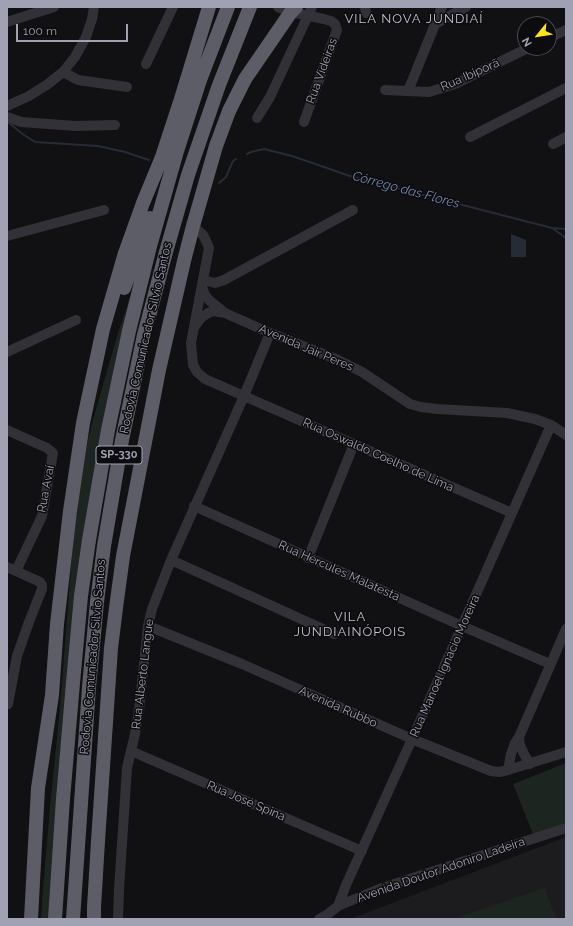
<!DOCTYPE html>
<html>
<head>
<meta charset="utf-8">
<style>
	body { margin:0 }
	#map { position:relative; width:573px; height:926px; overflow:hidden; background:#111012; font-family:Raleway,sans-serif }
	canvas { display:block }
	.frame { position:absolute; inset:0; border:8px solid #a0a2b4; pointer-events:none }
	.north { position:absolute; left:517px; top:16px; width:40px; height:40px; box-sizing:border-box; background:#0c0b0d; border:1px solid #474750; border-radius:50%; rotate:240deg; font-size:11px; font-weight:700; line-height:16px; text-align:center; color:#a0a2b4 }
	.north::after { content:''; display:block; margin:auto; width:14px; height:18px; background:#fde31d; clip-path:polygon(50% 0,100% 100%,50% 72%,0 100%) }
	.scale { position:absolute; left:16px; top:24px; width:112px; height:18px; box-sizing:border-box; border:2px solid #a0a2b4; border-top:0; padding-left:5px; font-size:12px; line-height:14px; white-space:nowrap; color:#a0a2b4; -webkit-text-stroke:3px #0c0b0d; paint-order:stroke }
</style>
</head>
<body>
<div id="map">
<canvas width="573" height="926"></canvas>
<div class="frame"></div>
<div class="north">N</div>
<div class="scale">100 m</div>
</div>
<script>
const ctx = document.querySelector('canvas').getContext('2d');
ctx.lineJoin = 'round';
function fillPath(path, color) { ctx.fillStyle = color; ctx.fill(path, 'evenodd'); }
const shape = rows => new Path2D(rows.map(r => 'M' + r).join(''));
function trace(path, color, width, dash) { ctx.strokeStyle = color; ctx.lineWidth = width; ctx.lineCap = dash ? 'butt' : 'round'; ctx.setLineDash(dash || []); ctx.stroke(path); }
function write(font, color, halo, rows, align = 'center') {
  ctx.font = font + ' Raleway,sans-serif'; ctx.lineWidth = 3; ctx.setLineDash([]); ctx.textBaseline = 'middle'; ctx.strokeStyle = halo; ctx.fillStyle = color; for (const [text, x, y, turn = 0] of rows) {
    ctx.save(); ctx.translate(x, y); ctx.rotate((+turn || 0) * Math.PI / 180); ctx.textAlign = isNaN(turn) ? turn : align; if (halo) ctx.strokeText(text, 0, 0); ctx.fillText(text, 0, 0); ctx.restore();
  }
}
fillPath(shape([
	[566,837,566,919,350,919]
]), '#1c1c1f');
fillPath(shape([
	[130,297,131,304,101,442,52,919,41,919,42,902,50,806,60,708,73,542,80,488,88,440,94,416,117,336],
	[566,763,566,823,533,834,513,784],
	[545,888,556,919,453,919]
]), '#1c251f');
fillPath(shape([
	[511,234,526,240,526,257,511,257]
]), '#262c36');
trace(shape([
	[9,123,24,135,35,142,98,146,125,152,149,160],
	[247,154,251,152,264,149,292,156,350,176,552,228,566,229],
	[219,183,226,177,233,161,236,159],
	[552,228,566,238]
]), '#262c36', 2);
trace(shape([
	[278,7,291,12,324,19,331,21,335,24,337,30,304,122],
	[365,7,366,13],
	[7,22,54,7],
	[435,24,466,7],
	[549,38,566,30],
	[146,64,173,7],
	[63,72,78,80,127,87],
	[385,90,429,92,455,84,528,48],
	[408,91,442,7],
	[7,106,29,96,48,84,63,72,75,57,86,37,92,19,94,7],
	[7,117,21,122,76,126,115,125],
	[257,118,270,97,312,7],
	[470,137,566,88],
	[553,144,566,137],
	[193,226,203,235,207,243,209,248,191,343,193,365,197,372,205,379,512,513],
	[7,236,104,210],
	[203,280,215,283,224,280,353,210],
	[202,287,205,295,210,301,225,313,270,333,336,359,362,372,410,404,421,407,437,409,507,413,535,419,551,425,566,435],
	[195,326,201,318,208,313,214,311,225,313],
	[7,352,76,320],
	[7,430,47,448,53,453,42,516,16,571],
	[194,506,462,626,550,664],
	[308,558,354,444],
	[171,560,334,634],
	[7,567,40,582,42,585,42,589,29,622,17,656,8,704],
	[148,626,242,664,412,739,491,771,499,772,508,770,566,752],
	[519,737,520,745,524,754,530,764],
	[131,751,362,851],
	[508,770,511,754,515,743,519,737,566,629],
	[338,906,346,885,412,739,462,626,551,425],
	[118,919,119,889,127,768,135,734,139,710,148,626,152,609,171,560,244,396,270,333],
	[319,919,328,914,338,906,379,889,566,828]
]), '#313137', 10);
trace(shape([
	[124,288,150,218],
	[31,919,38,788,52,695,57,624,70,511,83,423,103,329,125,253,143,203,162,157,181,99,209,7],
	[55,919,63,799,73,683,81,596,89,540,108,430,129,331,150,246,177,151,200,80,228,7],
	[73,919,89,687,97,602,104,546,122,440,144,335,166,252,188,175,219,85,250,7],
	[94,919,94,907,98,841,111,648,116,608,123,556,159,370,184,261,193,226,216,146,229,111,245,79,291,12,296,7]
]), '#5d5d68', 14);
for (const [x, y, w] of [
	[119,455,46]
]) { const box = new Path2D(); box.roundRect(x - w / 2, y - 9, w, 18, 3); ctx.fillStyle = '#0c0b0d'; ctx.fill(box); trace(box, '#a0a2b4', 1); }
write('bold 11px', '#a0a2b4', null, [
	["SP-330",119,455]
]);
write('12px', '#a0a2b4', '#0c0b0d', [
	["Rua Videiras",322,71,-70],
	["Rua Ibiporã",470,75,-24],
	["Rodovia Comunicador Silvio Santos",146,338,-77],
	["Avenida Jair Peres",306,348,23],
	["Rua Oswaldo Coelho de Lima",378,455,24],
	["Rua Avaí",46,489,-79],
	["Rua Hércules Malatesta",339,571,24],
	["Rodovia Comunicador Silvio Santos",93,657,-85],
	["Rua Manoel Ignácio Moreira",445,666,-66],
	["Rua Alberto Langue",143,674,-83],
	["Avenida Rubbo",338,707,24],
	["Rua José Spina",246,801,23],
	["Avenida Doutor Adoniro Ladeira",441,870,-19]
]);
ctx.letterSpacing = '1px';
write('13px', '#c2c2d0', '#0c0b0d', [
	["VILA NOVA JUNDIAÍ",414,19],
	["VILA",350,617],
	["JUNDIAINÓPOIS",350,632]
]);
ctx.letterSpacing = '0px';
write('italic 13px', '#7488b2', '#0c0b0d', [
	["Córrego das Flores",406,190,15]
]);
</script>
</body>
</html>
